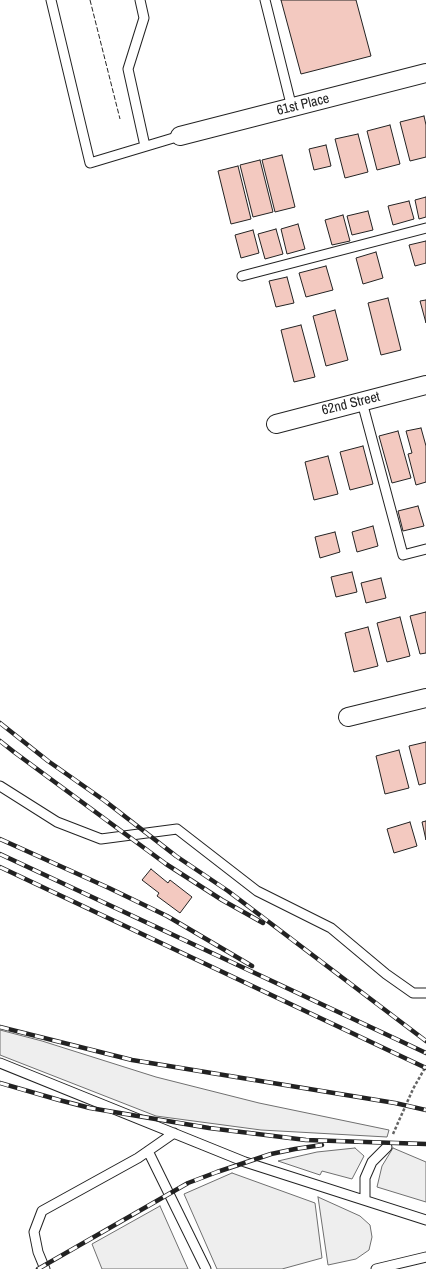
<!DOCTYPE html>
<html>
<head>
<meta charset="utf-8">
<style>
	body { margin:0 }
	canvas { display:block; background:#fff }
</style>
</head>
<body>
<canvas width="426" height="1269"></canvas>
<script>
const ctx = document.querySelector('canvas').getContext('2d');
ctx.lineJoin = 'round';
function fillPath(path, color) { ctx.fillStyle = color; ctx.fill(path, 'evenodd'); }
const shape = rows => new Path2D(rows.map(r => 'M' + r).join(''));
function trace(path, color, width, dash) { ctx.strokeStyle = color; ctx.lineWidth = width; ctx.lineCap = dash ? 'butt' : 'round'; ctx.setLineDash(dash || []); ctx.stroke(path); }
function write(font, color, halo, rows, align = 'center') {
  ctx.font = font + ' "Archivo Narrow",sans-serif'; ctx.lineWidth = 3; ctx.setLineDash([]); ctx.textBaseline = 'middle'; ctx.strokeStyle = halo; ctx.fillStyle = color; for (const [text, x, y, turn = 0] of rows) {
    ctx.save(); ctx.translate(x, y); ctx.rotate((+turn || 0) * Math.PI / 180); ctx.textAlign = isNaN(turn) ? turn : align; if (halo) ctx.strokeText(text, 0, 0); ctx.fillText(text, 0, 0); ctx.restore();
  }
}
const green = shape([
	[0,1030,42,1041,156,1077,259,1103,389,1130,387,1137,261,1130,156,1116,0,1055,0,1030],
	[355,1148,364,1156,352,1179,322,1171,320,1175,278,1161,317,1152,355,1148],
	[393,1148,426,1162,426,1202,377,1187,382,1166,393,1148],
	[232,1173,315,1203,322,1258,282,1269,217,1269,184,1194,232,1173],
	[318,1197,360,1216,370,1225,372,1237,369,1250,356,1259,328,1265,318,1197],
	[160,1206,188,1269,102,1269,92,1244,160,1206]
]);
fillPath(green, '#eee');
trace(green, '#6f6f6f', 1);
const building = shape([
	[281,0,356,0,371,56,301,74,281,0],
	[424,116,426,125,426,157,410,161,400,122,424,116],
	[390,125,400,164,377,170,367,131,390,125],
	[358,134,368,172,345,178,335,139,358,134],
	[326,145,331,166,314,170,309,149,326,145],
	[282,155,295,207,275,212,262,160,282,155],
	[260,160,273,212,253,217,240,165,260,160],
	[238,166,251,219,231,224,218,171,238,166],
	[426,197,426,217,419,219,415,200,426,197],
	[409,201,414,219,393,225,388,206,409,201],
	[368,211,373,230,352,235,347,216,368,211],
	[343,215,350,241,332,245,325,220,343,215],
	[298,224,305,249,287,254,281,229,298,224],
	[276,229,283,254,265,259,258,234,276,229],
	[253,230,259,253,241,258,235,235,253,230],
	[426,241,426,263,415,266,409,245,426,241],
	[376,252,383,278,363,284,356,258,376,252],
	[326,266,333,290,306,297,299,273,326,266],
	[287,277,294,303,276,307,269,281,287,277],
	[388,298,401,350,381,355,368,303,388,298],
	[426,300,426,323,420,301,426,300],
	[335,310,348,360,326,366,313,316,335,310],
	[301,325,315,377,294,382,281,330,301,325],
	[421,428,426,446,426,482,416,485,408,454,412,453,406,431,421,428],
	[398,431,411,478,392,483,379,436,398,431],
	[363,446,373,484,350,490,340,452,363,446],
	[328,456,338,494,314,500,305,462,328,456],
	[418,506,424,526,403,531,398,511,418,506],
	[373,526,378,546,357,552,352,532,373,526],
	[335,532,340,552,320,558,315,537,335,532],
	[352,572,357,592,336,597,331,577,352,572],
	[381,578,386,598,366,603,361,583,381,578],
	[426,612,426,653,420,654,410,616,426,612],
	[400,617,410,656,387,662,377,623,400,617],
	[368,627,378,666,354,672,345,633,368,627],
	[426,742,426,783,419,785,409,746,426,742],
	[399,750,409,788,385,794,376,756,399,750],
	[426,821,426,840,422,822,426,821],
	[410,822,417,846,394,853,387,829,410,822],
	[151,869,168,883,170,880,192,897,180,913,157,896,159,893,142,880,151,869]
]);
fillPath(building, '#f3c9c0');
trace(building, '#222', 1);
const service = shape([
	[51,0,90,163,180,136],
	[140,0,144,18,128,69,145,146],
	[265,0,292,108],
	[242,276,426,228],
	[362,402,403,555,426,549],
	[0,786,57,822,101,839,177,829,257,891,331,928,386,974,413,993,426,993],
	[0,1063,245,1162,426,1220],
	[148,1151,206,1269],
	[365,1200,365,1178,372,1162,387,1147],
	[45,1269,38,1252,34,1232,42,1211,138,1158,174,1133],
	[376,1269,426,1257]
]);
const minor = shape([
	[180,136,426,73],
	[276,424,426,385],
	[348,717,426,698]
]);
trace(service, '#222', 11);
trace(minor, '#222', 20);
trace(shape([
	[393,1134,413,1089,426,1066]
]), '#646464', 2.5, [3, 2]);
trace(service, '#fff', 9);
trace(minor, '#fff', 18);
const rail = shape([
	[0,723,48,761,105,801,176,856,228,891,426,1041],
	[0,741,14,752,166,864,222,900,263,923],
	[0,839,109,888,167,916,252,966],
	[0,854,426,1053],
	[0,867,426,1068],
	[0,1027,132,1060,395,1103,426,1110],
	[0,1083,59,1100,90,1108,209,1128,306,1140,426,1144],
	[38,1269,188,1183,217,1172,271,1154,295,1149,322,1145]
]);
trace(rail, '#222', 4.5);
trace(rail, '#fff', 3, [9]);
trace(shape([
	[90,0,120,119]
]), '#222', 1, [5, 2]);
write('14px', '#222', '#fff', [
	["61st Place",303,105,-14],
	["62nd Street",351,404,-14]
]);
</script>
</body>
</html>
